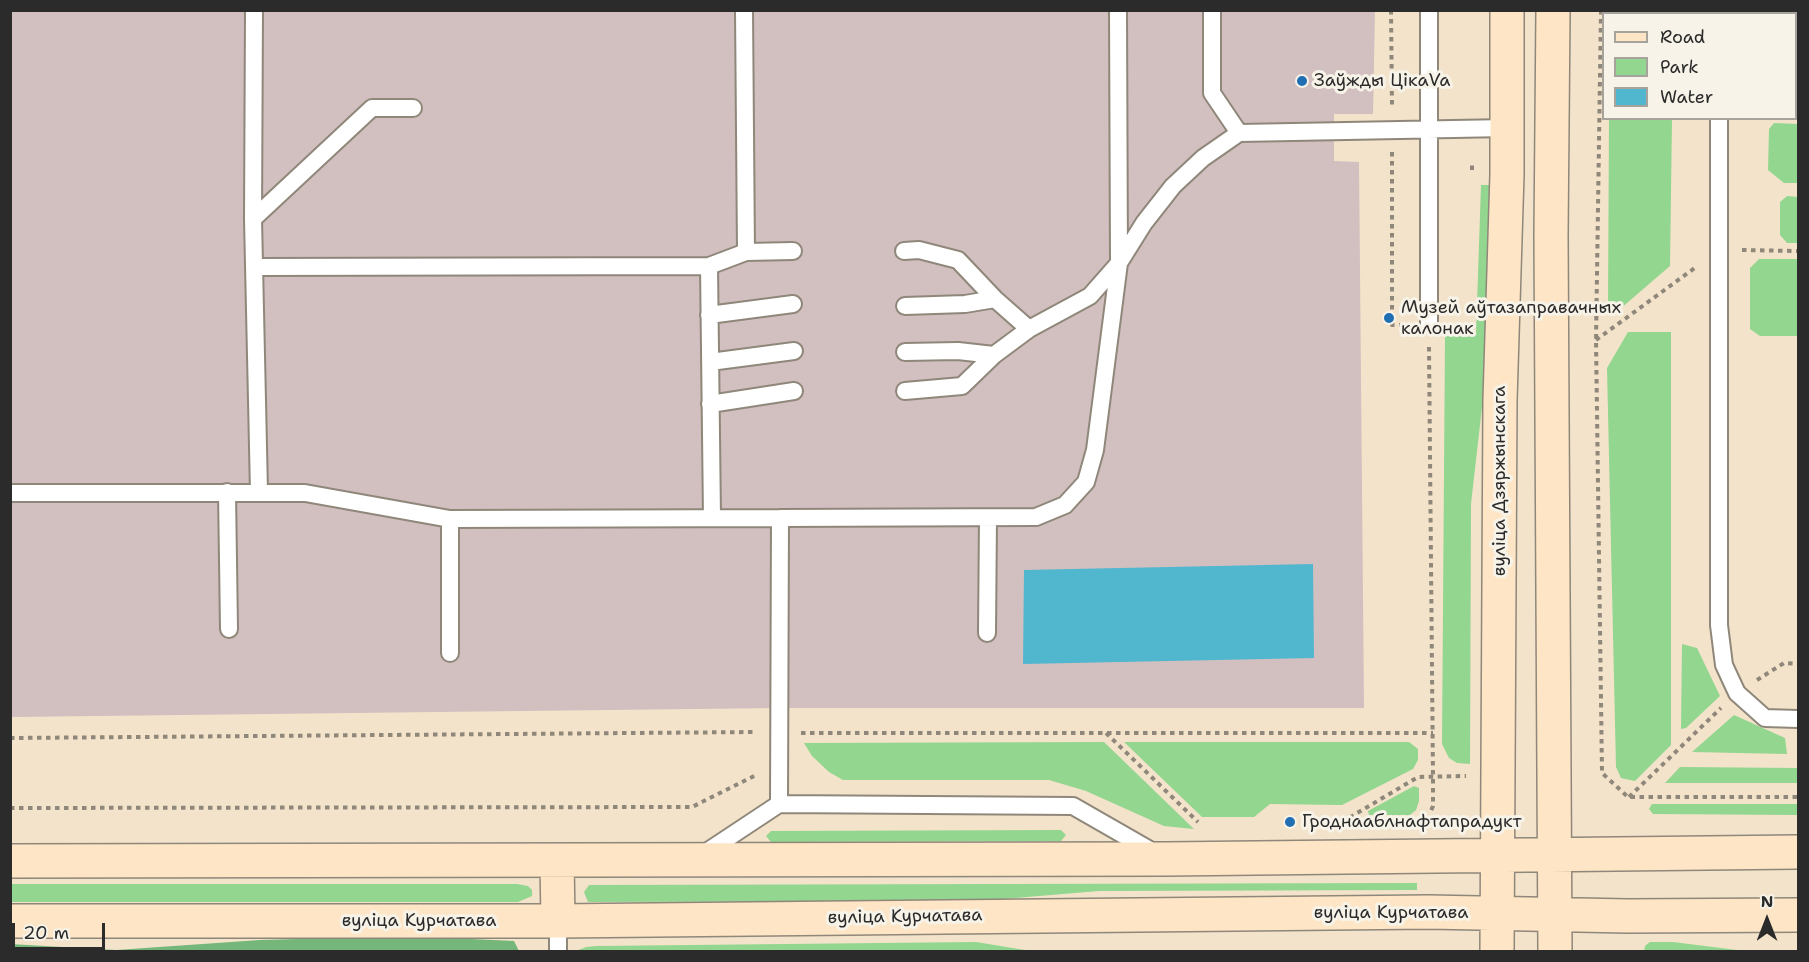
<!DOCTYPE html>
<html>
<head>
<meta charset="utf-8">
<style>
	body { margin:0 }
	#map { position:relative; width:1809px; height:962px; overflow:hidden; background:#f3e3ca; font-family:"Shantell Sans",sans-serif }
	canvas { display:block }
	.frame { position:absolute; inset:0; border:12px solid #2b2b2b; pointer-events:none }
	.legend { position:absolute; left:1602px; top:12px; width:195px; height:108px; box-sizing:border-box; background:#f7f3e8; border:2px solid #a5a39c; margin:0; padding:8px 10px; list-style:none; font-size:18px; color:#2b2b2b }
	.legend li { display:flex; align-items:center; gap:12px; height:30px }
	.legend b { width:30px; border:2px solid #a5a39c }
	.north { position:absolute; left:1737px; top:890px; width:60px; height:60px; -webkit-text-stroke:4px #f7f3e8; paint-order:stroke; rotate:0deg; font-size:16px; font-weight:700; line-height:24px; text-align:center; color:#2b2b2b }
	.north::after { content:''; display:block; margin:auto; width:21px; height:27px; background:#2b2b2b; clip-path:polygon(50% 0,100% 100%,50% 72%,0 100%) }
	.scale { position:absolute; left:12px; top:923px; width:93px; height:27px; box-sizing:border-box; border:3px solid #2b2b2b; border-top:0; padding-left:8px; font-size:18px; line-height:21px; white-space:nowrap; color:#2b2b2b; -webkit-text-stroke:4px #f7f3e8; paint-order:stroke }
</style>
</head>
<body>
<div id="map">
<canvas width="1809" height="962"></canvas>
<div class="frame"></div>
<ul class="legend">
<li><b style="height:8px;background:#fde5c5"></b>Road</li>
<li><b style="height:16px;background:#92d68f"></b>Park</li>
<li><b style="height:16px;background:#51b7cf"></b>Water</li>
</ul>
<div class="north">N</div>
<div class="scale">20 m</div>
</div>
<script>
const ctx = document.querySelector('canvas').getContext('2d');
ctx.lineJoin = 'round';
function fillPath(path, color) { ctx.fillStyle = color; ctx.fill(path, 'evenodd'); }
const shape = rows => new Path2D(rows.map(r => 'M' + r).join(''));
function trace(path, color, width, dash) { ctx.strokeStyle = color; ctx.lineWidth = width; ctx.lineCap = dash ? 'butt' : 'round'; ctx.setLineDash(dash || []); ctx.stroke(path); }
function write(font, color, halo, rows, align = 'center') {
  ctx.font = font + ' "Shantell Sans",sans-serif'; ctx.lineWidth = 6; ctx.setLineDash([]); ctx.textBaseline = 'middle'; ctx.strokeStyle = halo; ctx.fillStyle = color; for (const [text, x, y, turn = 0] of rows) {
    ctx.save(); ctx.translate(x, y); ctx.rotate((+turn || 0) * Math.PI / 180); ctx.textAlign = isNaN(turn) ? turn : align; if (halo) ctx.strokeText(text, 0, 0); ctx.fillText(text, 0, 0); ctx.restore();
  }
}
fillPath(shape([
	[10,11,1375,11,1373,114,1334,114,1334,161,1359,162,1364,708,779,708,11,717]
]), '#d2bfc0');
fillPath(shape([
	[1609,119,1672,119,1670,266,1620,309,1608,309],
	[1774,123,1798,124,1798,183,1784,183,1768,170,1769,129],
	[1481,185,1491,185,1486,372,1471,504,1470,764,1457,763,1449,758,1442,744,1445,336,1476,334],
	[1787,196,1798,197,1798,243,1787,243,1780,235,1780,202],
	[1759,259,1798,259,1798,336,1760,336,1750,329,1750,268],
	[1628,332,1671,332,1671,745,1635,781,1621,778,1616,767,1607,368],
	[1682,644,1697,648,1720,696,1686,728,1681,729],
	[1734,715,1785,738,1787,754,1692,752],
	[1104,742,1194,829,1164,826,1086,791,1049,780,843,780,829,772,812,756,804,743],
	[1124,742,1409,742,1418,749,1418,760,1413,769,1342,805,1270,804,1254,817,1202,817],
	[1680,767,1798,768,1798,783,1665,783],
	[1414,786,1419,788,1419,801,1416,810,1410,815,1369,815,1368,811],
	[1652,804,1798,804,1798,815,1653,814,1649,809],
	[1061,830,1066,835,1061,841,771,842,766,836,771,831],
	[1417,883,1417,890,1099,891,979,901,588,902,584,892,589,885],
	[11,884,517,884,528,886,532,890,532,896,518,902,11,902],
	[976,942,1031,951,576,951,586,947,596,946],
	[1650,942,1673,942,1745,951,1644,951,1645,946]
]), '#92d68f');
fillPath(shape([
	[407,936,514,941,519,951,11,952,10,944,116,950,260,940]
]), '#75b77a');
fillPath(shape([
	[1313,564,1314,658,1023,664,1024,570]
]), '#51b7cf');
const service = shape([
	[254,10,253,219,259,492],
	[744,10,746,252],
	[1212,10,1212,93,1239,133,1507,128],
	[1718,10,1718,14],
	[1719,118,1719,625,1724,665,1737,693,1765,718,1798,719],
	[253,219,372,108,413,108],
	[904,251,919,250,958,260,995,299,1029,329],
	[254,267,709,266],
	[905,306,965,304,995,299],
	[709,315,793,304],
	[1429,325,1429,10],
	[905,352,958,351,994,355,1029,329,1090,296,1119,263,1118,10],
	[710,362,794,351],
	[905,391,962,386,994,355],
	[710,404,794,391],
	[227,492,229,629],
	[10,493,305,493,450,519,780,518,779,804],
	[712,518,709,266,746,252,793,251],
	[780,518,1036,517,1065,505,1086,482,1095,450,1119,263,1144,223,1173,186,1203,158,1239,133],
	[450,519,450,653],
	[987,633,988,518],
	[702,855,779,804,1073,806,1155,853],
	[558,921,558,952]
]);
const secondary = shape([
	[1553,10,1551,235,1555,952],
	[10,861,1166,859,1798,852],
	[557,861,558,921],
	[10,921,558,921,1429,912,1628,916,1798,915],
	[1497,952,1500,400,1507,174,1507,10]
]);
trace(service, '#8f877a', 20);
trace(secondary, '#8f877a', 36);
trace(shape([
	[1391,10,1392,106],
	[1601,10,1596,340,1602,773,1628,797,1798,797],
	[1779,14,1779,10],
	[1796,25,1798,25],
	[1392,152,1392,325,1406,325],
	[1472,170,1472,161],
	[1742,250,1798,251],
	[1596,340,1696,267],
	[1429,347,1433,777,1433,806,1430,813],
	[1757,680,1784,663,1798,664],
	[801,733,1433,733],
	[1106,733,1198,822],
	[10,738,757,732],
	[1629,797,1721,708],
	[10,808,692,807,756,775],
	[1342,822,1418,777,1466,776],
	[1428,952,1428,951]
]), '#8f877a', 4, [4.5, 4.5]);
trace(service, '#fff', 16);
trace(secondary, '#fde5c5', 33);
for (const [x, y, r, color] of [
	[1302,81,6,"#1f6fb2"],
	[1389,318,6,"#1f6fb2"],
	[1290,822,6,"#1f6fb2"]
]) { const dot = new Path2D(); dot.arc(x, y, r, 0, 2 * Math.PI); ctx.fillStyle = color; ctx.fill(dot); trace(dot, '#f7f3e8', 2); }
write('18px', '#2b2b2b', '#f7f3e8', [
	["Заўжды ЦiкаVa",1314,81],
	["Музей аўтазаправачных",1401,308],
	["калонак",1401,329],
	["Гроднааблнафтапрадукт",1302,822]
], 'left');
write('18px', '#2b2b2b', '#f7f3e8', [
	["вуліца Дзяржынскага",1500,481,-90],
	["вуліца Курчатава",1391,913],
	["вуліца Курчатава",905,917,-1],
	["вуліца Курчатава",419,921]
]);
</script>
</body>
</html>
